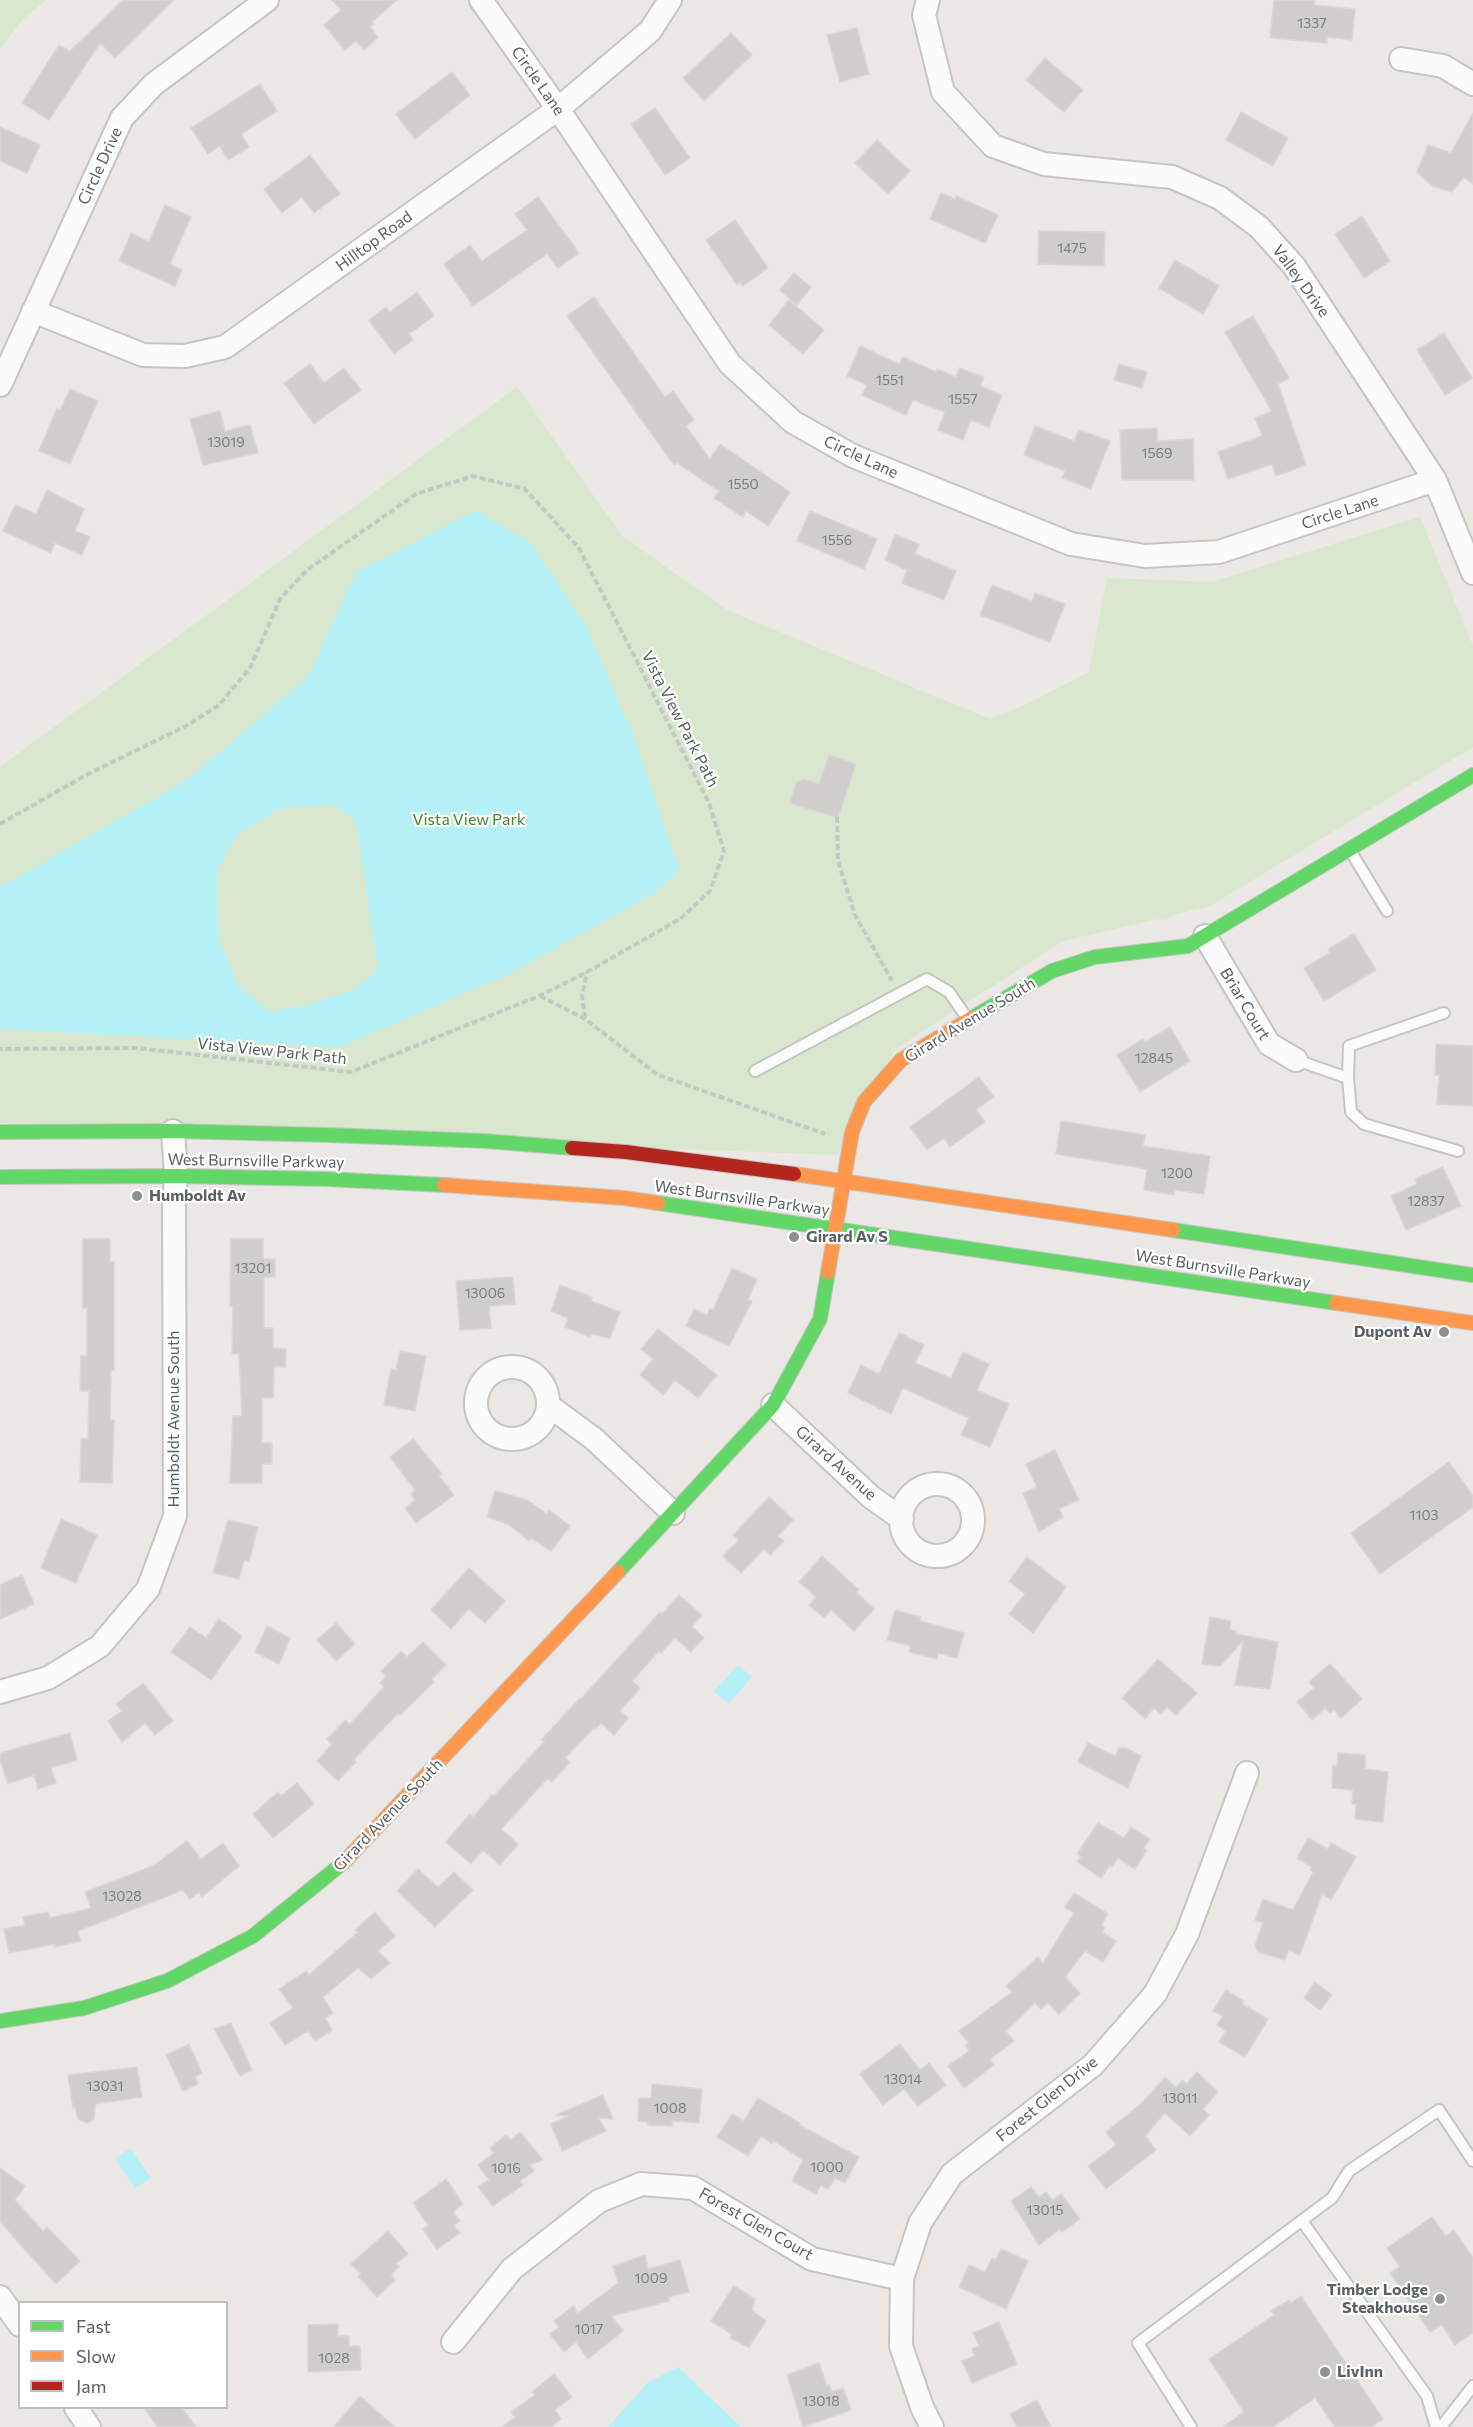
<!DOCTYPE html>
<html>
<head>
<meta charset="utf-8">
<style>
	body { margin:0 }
	#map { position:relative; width:1473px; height:2427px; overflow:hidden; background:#eae7e4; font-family:Commissioner,sans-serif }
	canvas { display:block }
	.legend { position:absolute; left:18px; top:2301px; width:210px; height:108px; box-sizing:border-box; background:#fff; border:2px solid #bdc0c1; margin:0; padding:8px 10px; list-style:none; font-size:18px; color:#596163 }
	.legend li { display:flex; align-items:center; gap:12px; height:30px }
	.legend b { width:30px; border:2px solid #bdc0c1 }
</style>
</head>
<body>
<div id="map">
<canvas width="1473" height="2427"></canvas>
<ul class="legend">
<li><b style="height:8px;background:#63d668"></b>Fast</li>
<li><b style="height:8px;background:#ff974d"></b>Slow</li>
<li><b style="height:8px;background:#b3261e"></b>Jam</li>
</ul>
</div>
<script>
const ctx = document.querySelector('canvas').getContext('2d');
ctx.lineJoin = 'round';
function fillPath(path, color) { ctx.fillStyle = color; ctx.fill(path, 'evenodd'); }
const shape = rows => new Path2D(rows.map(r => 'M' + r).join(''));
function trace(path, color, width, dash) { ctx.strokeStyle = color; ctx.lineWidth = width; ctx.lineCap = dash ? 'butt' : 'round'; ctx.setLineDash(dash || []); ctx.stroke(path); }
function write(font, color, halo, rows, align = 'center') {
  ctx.font = font + ' Commissioner,sans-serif'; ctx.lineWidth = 4.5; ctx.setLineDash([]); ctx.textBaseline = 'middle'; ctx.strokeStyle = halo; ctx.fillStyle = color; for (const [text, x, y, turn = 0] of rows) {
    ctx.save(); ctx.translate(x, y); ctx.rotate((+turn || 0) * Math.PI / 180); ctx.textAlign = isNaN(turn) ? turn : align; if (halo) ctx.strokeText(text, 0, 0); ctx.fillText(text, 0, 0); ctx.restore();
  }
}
fillPath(shape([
	[0,0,46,0,22,20,0,49],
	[517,387,622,536,729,611,990,719,1025,705,1089,672,1107,578,1212,582,1420,517,1473,646,1473,747,1210,906,1173,915,1165,920,1158,919,1063,941,895,1049,837,1155,0,1123,0,767]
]), '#d8e7cd');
fillPath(shape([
	[476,510,531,543,586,626,632,732,679,870,656,892,509,974,340,1047,0,1029,0,887,187,780,307,678,356,572],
	[333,804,356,822,378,969,355,989,311,1004,270,1012,238,986,218,936,217,871,236,836,278,809],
	[738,1665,752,1677,728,1704,714,1691],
	[130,2148,151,2178,135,2188,115,2159],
	[678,2367,741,2427,608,2427,648,2382]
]), '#b6f0f7');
const building = shape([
	[123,0,174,0,115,58,100,43,49,120,22,103,59,45,70,51,123,0],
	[332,0,397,0,372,22,374,24,370,27,378,37,364,50,356,41,345,50,324,25,341,10,332,0],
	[1274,0,1315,0,1314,5,1355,9,1352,40,1327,37,1327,43,1270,38,1274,0],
	[857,28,869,74,840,82,827,35,857,28],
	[731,33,752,55,704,101,683,78,731,33],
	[1045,58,1083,90,1064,112,1026,80,1045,58],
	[452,72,470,95,415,139,396,114,452,72],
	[260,84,277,111,241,134,249,147,228,160,220,146,208,154,191,128,260,84],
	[655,108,690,158,665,175,631,124,655,108],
	[1241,112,1288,138,1273,166,1226,140,1241,112],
	[1473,113,1473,184,1464,177,1452,192,1432,186,1417,172,1428,145,1451,153,1473,113],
	[0,127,40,145,27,173,0,161,0,127],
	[877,140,910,171,888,194,855,163,877,140],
	[310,155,340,194,314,213,302,197,282,213,264,189,310,155],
	[941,193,955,199,956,196,998,215,985,243,930,219,941,193],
	[538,197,579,253,558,268,547,254,473,306,444,264,470,245,482,261,527,230,515,214,538,197],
	[165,205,191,217,170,264,182,270,175,286,119,261,131,233,149,242,165,205],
	[1362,216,1390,261,1364,278,1335,234,1362,216],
	[735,220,768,268,743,286,740,282,737,285,706,240,735,220],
	[1039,231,1105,232,1104,266,1038,264,1039,231],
	[1175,260,1219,286,1203,314,1159,288,1175,260],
	[794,273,811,287,797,305,780,290,794,273],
	[417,292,434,316,409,334,413,340,394,354,369,320,386,307,390,312,417,292],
	[594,297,665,397,673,391,694,420,686,426,710,459,720,444,790,492,768,526,746,511,743,517,714,498,719,491,677,463,674,465,567,316,594,297],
	[789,300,824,330,803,354,769,325,789,300],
	[1253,316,1289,378,1278,384,1306,465,1276,476,1272,464,1228,479,1218,452,1262,436,1255,418,1272,411,1225,332,1253,316],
	[1444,333,1472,378,1445,395,1417,350,1444,333],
	[860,346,899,364,903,357,936,372,937,369,956,377,959,368,984,377,980,386,1002,395,989,427,971,420,963,440,938,430,945,412,913,400,906,415,862,395,867,385,847,376,860,346],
	[310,364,324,383,344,368,361,390,314,424,284,383,310,364],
	[1119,364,1147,372,1142,388,1114,380,1119,364],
	[70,389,98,401,70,464,39,451,57,408,60,410,70,389],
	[220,411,225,431,250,425,258,453,203,465,190,419,220,411],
	[1035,426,1074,441,1079,430,1110,441,1091,489,1062,478,1065,471,1024,455,1035,426],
	[1157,428,1157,441,1193,439,1194,480,1122,480,1120,430,1157,428],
	[47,490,84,509,75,531,90,537,82,555,55,543,51,553,3,531,15,505,36,514,47,490],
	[810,511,877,539,864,569,797,541,810,511],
	[895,535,919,544,915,554,956,571,944,600,902,583,907,570,885,560,895,535],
	[992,585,1032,601,1035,593,1065,604,1050,642,980,615,992,585],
	[829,755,856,764,838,818,790,803,796,783,803,779,819,784,829,755],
	[1354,934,1376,970,1324,1001,1304,968,1330,953,1328,949,1354,934],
	[1170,1027,1190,1061,1140,1092,1117,1055,1143,1039,1145,1042,1170,1027],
	[1436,1044,1473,1046,1473,1106,1437,1104,1439,1075,1435,1075,1436,1044],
	[979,1077,994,1097,976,1110,985,1122,950,1147,944,1138,927,1150,910,1127,979,1077],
	[1061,1121,1145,1135,1143,1146,1210,1156,1204,1194,1175,1190,1174,1195,1144,1190,1147,1169,1056,1154,1061,1121],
	[1443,1167,1461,1206,1406,1230,1391,1196,1417,1184,1415,1179,1443,1167],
	[83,1239,110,1239,110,1262,114,1262,114,1370,111,1370,110,1420,114,1420,112,1483,80,1482,81,1439,88,1439,89,1391,80,1391,81,1356,87,1356,87,1308,83,1308,83,1239],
	[231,1239,263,1239,263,1259,275,1259,275,1277,264,1277,264,1328,273,1328,273,1348,286,1349,285,1367,274,1367,273,1398,262,1398,262,1443,272,1443,272,1464,262,1464,262,1483,230,1483,233,1416,242,1416,239,1354,232,1354,233,1306,230,1306,231,1239],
	[732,1268,757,1279,748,1300,752,1301,729,1346,686,1326,694,1309,707,1315,710,1308,713,1310,732,1268],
	[513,1277,515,1304,489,1306,491,1328,460,1330,456,1281,513,1277],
	[560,1285,592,1297,591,1301,620,1312,610,1338,591,1334,590,1337,565,1327,568,1318,551,1311,560,1285],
	[658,1329,717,1375,698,1398,675,1380,663,1395,640,1375,653,1359,641,1349,658,1329],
	[899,1333,924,1345,915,1363,951,1378,963,1352,989,1364,977,1390,1009,1404,990,1447,961,1435,969,1418,903,1388,891,1414,848,1393,861,1365,879,1374,899,1333],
	[400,1351,426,1356,415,1411,384,1405,391,1369,396,1370,400,1351],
	[413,1439,442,1474,439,1476,454,1495,416,1523,405,1508,415,1500,411,1494,415,1490,390,1457,413,1439],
	[1055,1450,1079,1500,1059,1509,1063,1517,1039,1532,1023,1493,1037,1487,1026,1464,1055,1450],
	[1449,1462,1473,1496,1473,1507,1380,1574,1351,1533,1449,1462],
	[495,1491,527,1500,547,1514,549,1510,570,1526,551,1551,531,1538,529,1541,508,1524,487,1517,495,1491],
	[769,1497,793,1520,778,1536,784,1541,770,1555,764,1549,741,1573,723,1556,739,1540,733,1535,769,1497],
	[61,1519,97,1535,76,1583,41,1568,61,1519],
	[228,1520,258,1527,249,1561,244,1560,239,1579,213,1573,228,1520],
	[822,1556,859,1590,856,1592,874,1609,854,1631,831,1610,824,1618,809,1605,816,1597,799,1582,822,1556],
	[1027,1557,1066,1587,1033,1633,1009,1614,1025,1594,1009,1581,1027,1557],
	[469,1568,505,1601,485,1623,469,1609,451,1629,431,1610,469,1568],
	[22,1575,34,1604,0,1619,0,1585,22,1575],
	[679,1595,702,1615,692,1626,704,1638,691,1652,675,1638,661,1653,659,1651,632,1681,640,1688,620,1711,628,1718,614,1735,601,1723,596,1729,594,1728,565,1758,570,1762,552,1782,548,1778,501,1829,518,1844,500,1865,483,1850,471,1864,446,1842,470,1814,473,1817,492,1795,494,1796,544,1742,541,1740,559,1721,580,1698,581,1699,660,1612,662,1614,679,1595],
	[895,1610,921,1617,920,1621,964,1633,957,1658,938,1653,937,1659,909,1652,911,1646,887,1640,895,1610],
	[1210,1617,1231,1621,1230,1630,1236,1631,1236,1634,1278,1642,1270,1689,1235,1685,1243,1641,1220,1666,1202,1664,1210,1617],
	[219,1619,242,1636,211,1680,171,1652,190,1627,206,1638,219,1619],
	[336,1623,355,1644,336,1661,317,1640,336,1623],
	[267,1626,290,1638,279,1664,255,1652,267,1626],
	[423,1642,446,1665,432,1679,434,1682,400,1715,398,1713,354,1759,356,1762,338,1781,317,1761,332,1744,327,1739,345,1720,350,1724,384,1687,380,1683,386,1676,381,1671,401,1651,407,1657,423,1642],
	[1158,1659,1197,1693,1176,1715,1167,1707,1161,1714,1154,1708,1145,1719,1122,1698,1158,1659],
	[1330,1664,1362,1699,1341,1718,1334,1710,1330,1713,1325,1708,1312,1720,1297,1702,1314,1688,1309,1682,1330,1664],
	[143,1683,173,1721,155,1735,145,1723,122,1742,108,1721,122,1711,116,1704,143,1683],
	[70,1733,77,1760,51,1768,56,1783,38,1789,34,1775,8,1784,0,1760,0,1753,70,1733],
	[1088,1743,1115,1756,1119,1748,1126,1748,1141,1756,1128,1788,1078,1762,1088,1743],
	[1338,1753,1365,1755,1365,1769,1388,1772,1383,1822,1355,1819,1356,1804,1352,1804,1353,1790,1332,1788,1333,1765,1337,1766,1338,1753],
	[297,1783,314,1804,273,1838,253,1814,278,1792,281,1796,297,1783],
	[1098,1823,1124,1838,1131,1827,1150,1839,1144,1848,1147,1850,1135,1869,1118,1858,1112,1867,1110,1865,1101,1878,1077,1862,1081,1857,1077,1854,1098,1823],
	[1308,1838,1328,1849,1331,1843,1356,1857,1331,1900,1322,1894,1300,1955,1289,1950,1285,1960,1258,1952,1255,1946,1263,1923,1255,1920,1263,1899,1293,1910,1313,1872,1310,1870,1312,1867,1297,1858,1308,1838],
	[187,1841,201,1859,223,1843,239,1866,202,1897,199,1892,190,1899,183,1890,78,1931,81,1941,55,1947,55,1944,9,1953,4,1929,25,1925,23,1917,48,1912,50,1918,91,1908,85,1892,153,1866,187,1841],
	[418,1869,438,1887,454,1872,473,1890,435,1927,397,1891,418,1869],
	[1074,1893,1108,1914,1101,1925,1105,1928,1102,1932,1116,1941,1103,1962,1085,1951,1065,1977,1080,1993,1059,2014,1048,2003,1041,2009,1035,2003,1006,2031,1014,2041,990,2059,994,2065,964,2088,948,2066,969,2051,965,2045,969,2043,959,2031,1012,1992,1006,1986,1038,1957,1043,1963,1074,1913,1065,1907,1074,1893],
	[375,1912,395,1936,378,1951,390,1963,371,1979,358,1968,323,1997,333,2013,325,2018,332,2030,315,2041,308,2031,285,2045,270,2023,293,2008,279,1989,306,1971,309,1975,358,1932,355,1930,375,1912],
	[1315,1982,1332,1995,1320,2010,1304,1998,1315,1982],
	[1226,1990,1244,2001,1242,2004,1268,2019,1245,2057,1219,2042,1226,2031,1217,2025,1223,2016,1213,2011,1226,1990],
	[231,2023,252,2070,240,2076,214,2029,231,2023],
	[189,2044,202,2073,195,2077,198,2084,183,2091,166,2055,189,2044],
	[900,2044,920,2070,929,2063,946,2085,918,2106,904,2089,883,2105,860,2074,900,2044],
	[137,2067,142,2097,95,2104,94,2119,87,2123,78,2119,75,2107,73,2108,68,2075,137,2067],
	[1197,2072,1218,2092,1203,2109,1209,2115,1190,2136,1165,2113,1145,2136,1156,2150,1106,2189,1088,2166,1116,2145,1106,2132,1142,2103,1165,2077,1176,2088,1183,2080,1186,2084,1197,2072],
	[652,2084,702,2089,699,2123,672,2121,672,2126,648,2125,648,2122,638,2121,639,2098,651,2098,652,2084],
	[603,2095,613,2119,599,2118,606,2131,562,2151,551,2124,569,2116,556,2115,603,2095],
	[758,2098,800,2123,799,2125,859,2157,845,2183,835,2178,828,2189,821,2185,816,2194,792,2181,803,2160,774,2141,772,2144,761,2136,748,2156,717,2137,732,2114,744,2121,758,2098],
	[520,2132,543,2160,530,2165,534,2171,520,2181,523,2185,493,2206,478,2187,489,2180,478,2165,494,2153,490,2148,506,2135,511,2140,520,2132],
	[0,2168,25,2186,15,2200,43,2231,47,2227,80,2261,56,2284,0,2222,0,2168],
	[446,2179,463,2204,453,2212,460,2221,454,2225,460,2233,437,2249,423,2229,428,2225,413,2203,446,2179],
	[1031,2187,1039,2197,1046,2192,1052,2200,1061,2194,1080,2219,1062,2232,1060,2229,1039,2245,1011,2201,1031,2187],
	[1432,2217,1446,2236,1454,2230,1473,2258,1473,2333,1455,2345,1442,2325,1430,2332,1390,2273,1400,2267,1387,2248,1432,2217],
	[388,2231,408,2254,396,2264,399,2267,391,2275,395,2280,377,2297,358,2276,361,2274,351,2264,388,2231],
	[1001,2249,1028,2261,1006,2309,959,2287,969,2265,985,2272,992,2258,996,2259,1001,2249],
	[645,2255,648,2269,680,2260,689,2292,668,2297,669,2301,612,2316,623,2331,588,2359,576,2342,564,2352,550,2334,559,2327,554,2321,573,2306,578,2313,618,2283,613,2266,645,2255],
	[734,2286,755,2299,752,2310,766,2321,749,2347,730,2338,732,2334,711,2321,734,2286],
	[1301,2296,1383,2419,1371,2427,1335,2427,1315,2398,1273,2427,1223,2427,1244,2412,1209,2359,1274,2315,1271,2311,1289,2300,1291,2303,1301,2296],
	[999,2322,1017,2364,972,2383,962,2361,975,2356,972,2349,979,2346,973,2333,999,2322],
	[338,2324,338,2336,349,2336,349,2346,360,2346,361,2370,308,2372,308,2325,338,2324],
	[819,2363,827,2386,829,2384,832,2392,843,2388,851,2410,803,2427,787,2375,819,2363],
	[554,2374,572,2397,555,2410,561,2419,551,2427,502,2427,515,2417,511,2412,535,2395,532,2392,554,2374],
	[360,2396,395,2427,334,2427,360,2396],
	[1037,2400,1051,2427,1017,2427,1010,2414,1037,2400],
	[144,2408,182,2408,196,2427,158,2427,144,2408]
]);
fillPath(building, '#d0cecd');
trace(building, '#dad6d3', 1.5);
const lane = shape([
	[1351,852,1387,911],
	[1296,1060,1348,1078,1351,1112,1364,1124,1458,1151],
	[755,1071,927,979,949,992,967,1018],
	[1348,1078,1349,1046,1444,1013],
	[1302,2221,1427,2396,1436,2427],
	[1191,2427,1138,2343,1332,2198,1349,2171,1439,2110,1473,2161],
	[1441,2427,1473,2386]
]);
const street = shape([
	[481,0,558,109,730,364,793,422,853,456,1071,544,1145,556,1219,552,1435,480],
	[928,0,924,15,943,92,993,146,1044,164,1172,177,1220,198,1259,227,1294,266,1435,480,1473,573],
	[1401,59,1443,66,1473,84],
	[33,311,143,355,185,356,225,347,558,109,650,31,670,0],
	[0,385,122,118,154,84,267,0],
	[1205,936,1269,1044,1296,1060],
	'476 1403a36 36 0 1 1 72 0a36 36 0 1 1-72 0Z',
	[548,1405,594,1439,673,1513],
	[773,1405,871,1497,902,1519],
	'901 1520a36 36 0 1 1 72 0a36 36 0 1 1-72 0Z',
	[0,1692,48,1678,100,1646,148,1589,175,1516,174,1203,176,1176,173,1131],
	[0,2297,20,2325],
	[453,2342,512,2269,599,2201,641,2184,693,2188,812,2259,902,2279],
	[76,2408,89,2427],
	[932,2427,922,2407,901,2346,902,2279,920,2223,952,2174,1093,2065,1155,1994,1187,1934,1247,1773]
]);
const fast = shape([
	[972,1018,1052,971,1095,957,1188,946,1473,775],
	[0,1132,173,1131,328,1135,485,1141,572,1148],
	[0,1177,176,1176,325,1179,444,1185],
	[658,1203,1336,1303],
	[1173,1230,1473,1275],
	[618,1572,773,1405,820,1319,828,1272],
	[0,2021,84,2008,167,1981,253,1936,344,1862]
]);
const slow = shape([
	[794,1174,1173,1230],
	[444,1185,624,1198,658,1203],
	[828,1272,852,1132,864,1102,901,1060,972,1018],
	[1336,1303,1473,1323],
	[344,1862,618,1572]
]);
const jam = shape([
	[572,1148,626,1152,794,1174]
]);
trace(lane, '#c5c6c4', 14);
trace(street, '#c5c6c4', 26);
trace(fast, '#c6c6c6', 16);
trace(slow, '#c6c6c6', 16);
trace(jam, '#c6c6c6', 16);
trace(shape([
	[837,817,838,861,855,915,892,981],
	[0,824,86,775,186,726,219,705,250,668,280,599,307,570,416,494,473,476,525,489,579,548,709,803,724,851,710,891,680,919,587,972,539,996,351,1072,137,1048,0,1049],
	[540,996,585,1019,658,1075,825,1134],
	[585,1018,582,996,587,972]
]), '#c3cac5', 4, [6, 3]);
trace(lane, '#fcfbfb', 10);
trace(street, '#fcfbfb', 22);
trace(fast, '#63d668', 14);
trace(slow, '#ff974d', 14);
trace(jam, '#b3261e', 14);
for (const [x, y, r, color] of [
	[137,1196,6,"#8c9090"],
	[794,1237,6,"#8c9090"],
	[1444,1332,6,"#8c9090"],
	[1440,2299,6,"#8c9090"],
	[1325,2372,6,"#8c9090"]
]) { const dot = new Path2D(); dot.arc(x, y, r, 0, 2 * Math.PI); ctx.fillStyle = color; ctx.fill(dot); trace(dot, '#fff', 2); }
write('14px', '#787e7e', null, [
	["1337",1312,23],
	["1475",1072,248],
	["1551",890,380],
	["1557",963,399],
	["13019",226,442],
	["1569",1157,453],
	["1550",743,484],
	["1556",837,540],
	["12845",1154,1058],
	["1200",1177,1173],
	["12837",1426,1201],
	["13201",253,1268],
	["13006",485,1293],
	["1103",1424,1515],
	["13028",122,1896],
	["13014",903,2079],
	["13031",105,2086],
	["13011",1180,2098],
	["1008",670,2108],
	["1000",827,2167],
	["1016",506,2168],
	["13015",1045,2210],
	["1009",651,2278],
	["1017",589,2329],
	["1028",334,2358],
	["13018",821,2401]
]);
write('16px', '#596163', '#fff', [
	["Circle Lane",538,81,55],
	["Circle Drive",100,166,-65],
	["Hilltop Road",374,241,-36],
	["Valley Drive",1301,281,54],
	["Circle Lane",861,457,25],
	["Circle Lane",1340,512,-18],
	["Vista View Park Path",680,719,63],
	["Briar Court",1245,1004,59],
	["Girard Avenue South",970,1020,-31],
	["Vista View Park Path",272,1051,6],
	["West Burnsville Parkway",256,1161,1],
	["West Burnsville Parkway",742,1198,8],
	["West Burnsville Parkway",1223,1269,9],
	["Humboldt Avenue South",174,1419,-90],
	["Girard Avenue",836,1463,42],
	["Girard Avenue South",388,1815,-46],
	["Forest Glen Drive",1047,2099,-39],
	["Forest Glen Court",756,2224,30]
]);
write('16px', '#46852e', '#fff', [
	["Vista View Park",469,820]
]);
write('bold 16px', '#596163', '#fff', [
	["Humboldt Av",149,1196],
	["Girard Av S",806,1237],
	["Dupont Av",1432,1332,"right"],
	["Timber Lodge",1428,2290,"right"],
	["Steakhouse",1428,2308,"right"],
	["LivInn",1337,2372]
], 'left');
</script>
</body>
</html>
